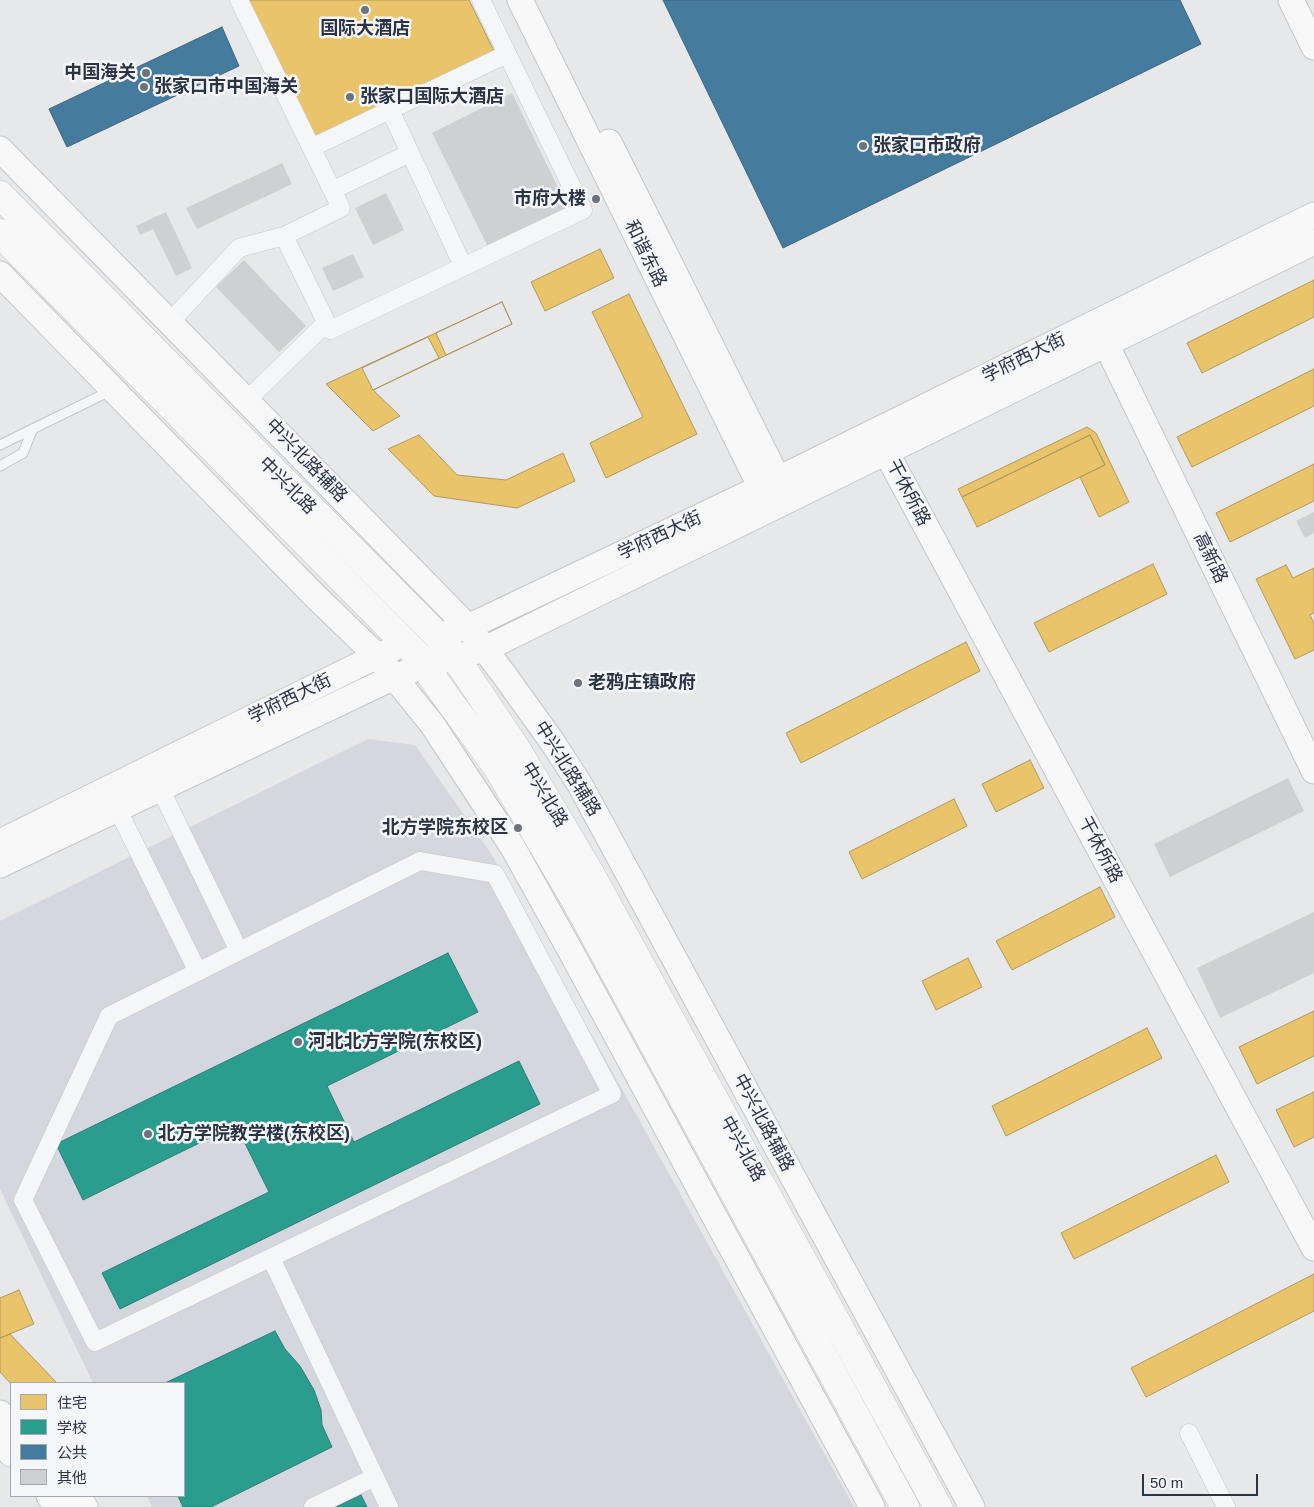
<!DOCTYPE html>
<html>
<head>
<meta charset="utf-8">
<style>
	body { margin:0 }
	#map { position:relative; width:1314px; height:1507px; overflow:hidden; background:#e6e8ea; font-family:Arial,"Noto Sans SC",sans-serif }
	canvas { display:block }
	.legend { position:absolute; left:10px; top:1382px; width:175px; height:115px; box-sizing:border-box; background:#f4f6f9; border:1px solid #a4a8b1; margin:0; padding:6px 9px; list-style:none; font-size:15px; color:#2b3445 }
	.legend li { display:flex; align-items:center; gap:10px; height:25px }
	.legend b { width:25px; border:1px solid #a4a8b1 }
	.scale { position:absolute; left:1142px; top:1474px; width:116px; height:22px; box-sizing:border-box; border:2px solid #2b3445; border-top:0; padding-left:6px; font-size:15px; line-height:18px; white-space:nowrap; color:#2b3445; -webkit-text-stroke:4px #f4f6f9; paint-order:stroke }
</style>
</head>
<body>
<div id="map">
<canvas width="1314" height="1507"></canvas>
<ul class="legend">
<li><b style="height:14px;background:#e9c46a"></b>住宅</li>
<li><b style="height:14px;background:#2a9d8f"></b>学校</li>
<li><b style="height:14px;background:#457b9d"></b>公共</li>
<li><b style="height:14px;background:#ced0d3"></b>其他</li>
</ul>
<div class="scale">50 m</div>
</div>
<script>
const ctx = document.querySelector('canvas').getContext('2d');
ctx.lineJoin = 'round';
function fillPath(path, color) { ctx.fillStyle = color; ctx.fill(path, 'evenodd'); }
const shape = rows => new Path2D(rows.map(r => 'M' + r).join(''));
function trace(path, color, width, dash) { ctx.strokeStyle = color; ctx.lineWidth = width; ctx.lineCap = dash ? 'butt' : 'round'; ctx.setLineDash(dash || []); ctx.stroke(path); }
function write(font, color, halo, rows, align = 'center') {
  ctx.font = font + ' Arial,"Noto Sans SC",sans-serif'; ctx.lineWidth = 5; ctx.setLineDash([]); ctx.textBaseline = 'middle'; ctx.strokeStyle = halo; ctx.fillStyle = color; for (const [text, x, y, turn = 0] of rows) {
    ctx.save(); ctx.translate(x, y); ctx.rotate((+turn || 0) * Math.PI / 180); ctx.textAlign = isNaN(turn) ? turn : align; if (halo) ctx.strokeText(text, 0, 0); ctx.fillText(text, 0, 0); ctx.restore();
  }
}
fillPath(shape([
	[368,739,415,745,492,855,854,1507,152,1507,147,1496,184,1496,184,1383,93,1383,0,1189,0,921]
]), '#d4d7dd');
const homes = shape([
	[250,0,469,0,495,53,316,140,249,7,250,0],
	[600,249,614,278,545,311,531,282,600,249],
	[1314,280,1314,317,1202,373,1187,343,1314,280],
	[629,294,697,434,606,478,590,443,643,417,592,312,629,294],
	[502,302,512,324,446,355,436,333,502,302],
	[502,302,512,324,373,390,400,416,373,431,326,384,502,302],
	[428,337,439,358,373,390,362,368,428,337],
	[1314,369,1314,406,1192,467,1177,437,1314,369],
	[1087,427,1096,433,1129,502,1099,517,1080,477,1105,465,1090,435,962,497,958,489,1087,427],
	[419,435,457,475,506,480,563,453,575,481,517,508,434,496,388,449,419,435],
	[1090,435,1105,465,977,527,962,497,1090,435],
	[1314,464,1314,501,1230,542,1216,513,1314,464],
	[1153,564,1167,594,1049,652,1034,623,1153,564],
	[1286,565,1293,578,1314,568,1314,613,1310,615,1314,623,1314,650,1295,659,1256,579,1286,565],
	[966,642,980,671,801,763,786,733,966,642],
	[1030,760,1044,788,996,812,982,784,1030,760],
	[954,799,967,826,862,879,849,852,954,799],
	[1100,887,1115,917,1012,970,996,941,1100,887],
	[968,958,982,987,936,1010,922,981,968,958],
	[1314,1011,1314,1056,1257,1084,1239,1047,1314,1011],
	[1147,1028,1162,1058,1006,1136,992,1106,1147,1028],
	[1314,1092,1314,1137,1294,1147,1276,1110,1314,1092],
	[1216,1155,1229,1182,1074,1259,1061,1233,1216,1155],
	[1314,1274,1314,1311,1146,1397,1131,1368,1314,1274],
	[19,1290,34,1324,0,1338,0,1298,19,1290],
	[10,1334,57,1383,11,1384,0,1372,0,1338,10,1334]
]);
fillPath(homes, '#e9c46a');
trace(homes, '#b0995f', 1);
const schools = shape([
	[448,953,478,1012,327,1086,354,1142,519,1061,540,1104,120,1309,102,1273,269,1192,236,1125,83,1200,56,1144,448,953],
	[275,1331,285,1349,300,1366,314,1390,321,1410,322,1425,332,1447,211,1507,183,1507,178,1496,184,1496,184,1383,165,1383,275,1331],
	[361,1495,367,1507,336,1507,361,1495]
]);
fillPath(schools, '#2a9d8f');
trace(schools, '#2a7e79', 1);
const public = shape([
	[663,0,1180,0,1201,44,783,248,663,0],
	[222,27,239,66,67,147,49,109,222,27]
]);
fillPath(public, '#457b9d');
trace(public, '#3d6683', 1);
fillPath(shape([
	[512,93,570,212,490,251,432,133],
	[282,163,292,184,197,229,186,208],
	[386,193,404,230,373,245,355,208],
	[166,212,192,268,176,276,153,229,140,235,136,226],
	[353,254,364,277,333,291,322,268],
	[244,260,306,326,279,352,216,287],
	[1314,512,1314,533,1305,538,1296,521],
	[1288,778,1304,811,1170,877,1154,844],
	[1314,912,1314,973,1220,1018,1197,968]
]), '#ced0d3');
const lane = shape([
	[0,445,112,390],
	[0,466,23,453,31,433,34,428]
]);
const street = shape([
	[390,110,463,266],
	[313,147,507,54],
	[333,190,410,153],
	[284,236,330,330,583,210,481,0],
	[170,322,239,248,284,236,341,208,239,0],
	[247,400,326,323],
	[160,788,239,951],
	[117,808,198,972],
	[420,861,495,874,612,1094,95,1342,23,1200,109,1016,420,861],
	[271,1258,389,1507],
	[1189,1433,1226,1507],
	[313,1507,375,1477]
]);
const secondary = shape([
	[520,0,768,502],
	[1291,0,1314,47],
	[609,142,785,493],
	[0,149,468,627,505,676,551,740,579,783,972,1507],
	[0,274,314,595,377,656,432,724,512,846,570,950,872,1507],
	[1106,344,1314,771],
	[886,452,1314,1248],
	[452,631,468,627,760,488,1314,215],
	[0,842,377,656,390,651],
	[0,865,394,677,424,666,485,649,1314,242],
	[0,1413,11,1424],
	[0,1442,11,1454],
	[49,1496,58,1507],
	[76,1496,85,1507]
]);
const primary = shape([
	[0,195,437,635,455,657,517,750,591,875,938,1507],
	[0,233,420,658,424,666,497,767,578,905,905,1507]
]);
trace(lane, '#c4c6c8', 11);
trace(street, '#c4c6c8', 19);
trace(secondary, '#c4c6c8', 27);
trace(primary, '#c2c5c8', 29);
trace(lane, '#f5f6f7', 9);
trace(street, '#f5f6f7', 18);
trace(secondary, '#f8f8f8', 25);
trace(primary, '#f8f8f8', 28);
for (const [x, y, r, color] of [
	[365,10,5,"#6c737f"],
	[146,73,5,"#6c737f"],
	[144,87,5,"#6c737f"],
	[350,97,5,"#6c737f"],
	[863,146,5,"#6c737f"],
	[596,199,5,"#6c737f"],
	[578,683,5,"#6c737f"],
	[518,828,5,"#6c737f"],
	[298,1042,5,"#6c737f"],
	[148,1134,5,"#6c737f"]
]) { const dot = new Path2D(); dot.arc(x, y, r, 0, 2 * Math.PI); ctx.fillStyle = color; ctx.fill(dot); trace(dot, '#f4f6f9', 2); }
write('bold 18px', '#2b3445', '#f4f6f9', [
	["国际大酒店",365,29,"center"],
	["中国海关",136,73,"right"],
	["张家口市中国海关",154,87],
	["张家口国际大酒店",360,97],
	["张家口市政府",873,146],
	["市府大楼",586,199,"right"],
	["老鸦庄镇政府",588,683],
	["北方学院东校区",508,828,"right"],
	["河北北方学院(东校区)",308,1042],
	["北方学院教学楼(东校区)",158,1134]
], 'left');
write('18px', '#2b3445', '#f4f6f9', [
	["和谐东路",645,254,64],
	["学府西大街",1024,358,-26],
	["中兴北路辅路",306,461,46],
	["中兴北路",287,486,45],
	["干休所路",908,493,62],
	["学府西大街",660,536,-25],
	["高新路",1210,558,64],
	["学府西大街",290,699,-26],
	["中兴北路辅路",567,769,58],
	["中兴北路",544,795,59],
	["干休所路",1100,850,62],
	["中兴北路辅路",763,1123,62],
	["中兴北路",742,1149,61]
]);
</script>
</body>
</html>
